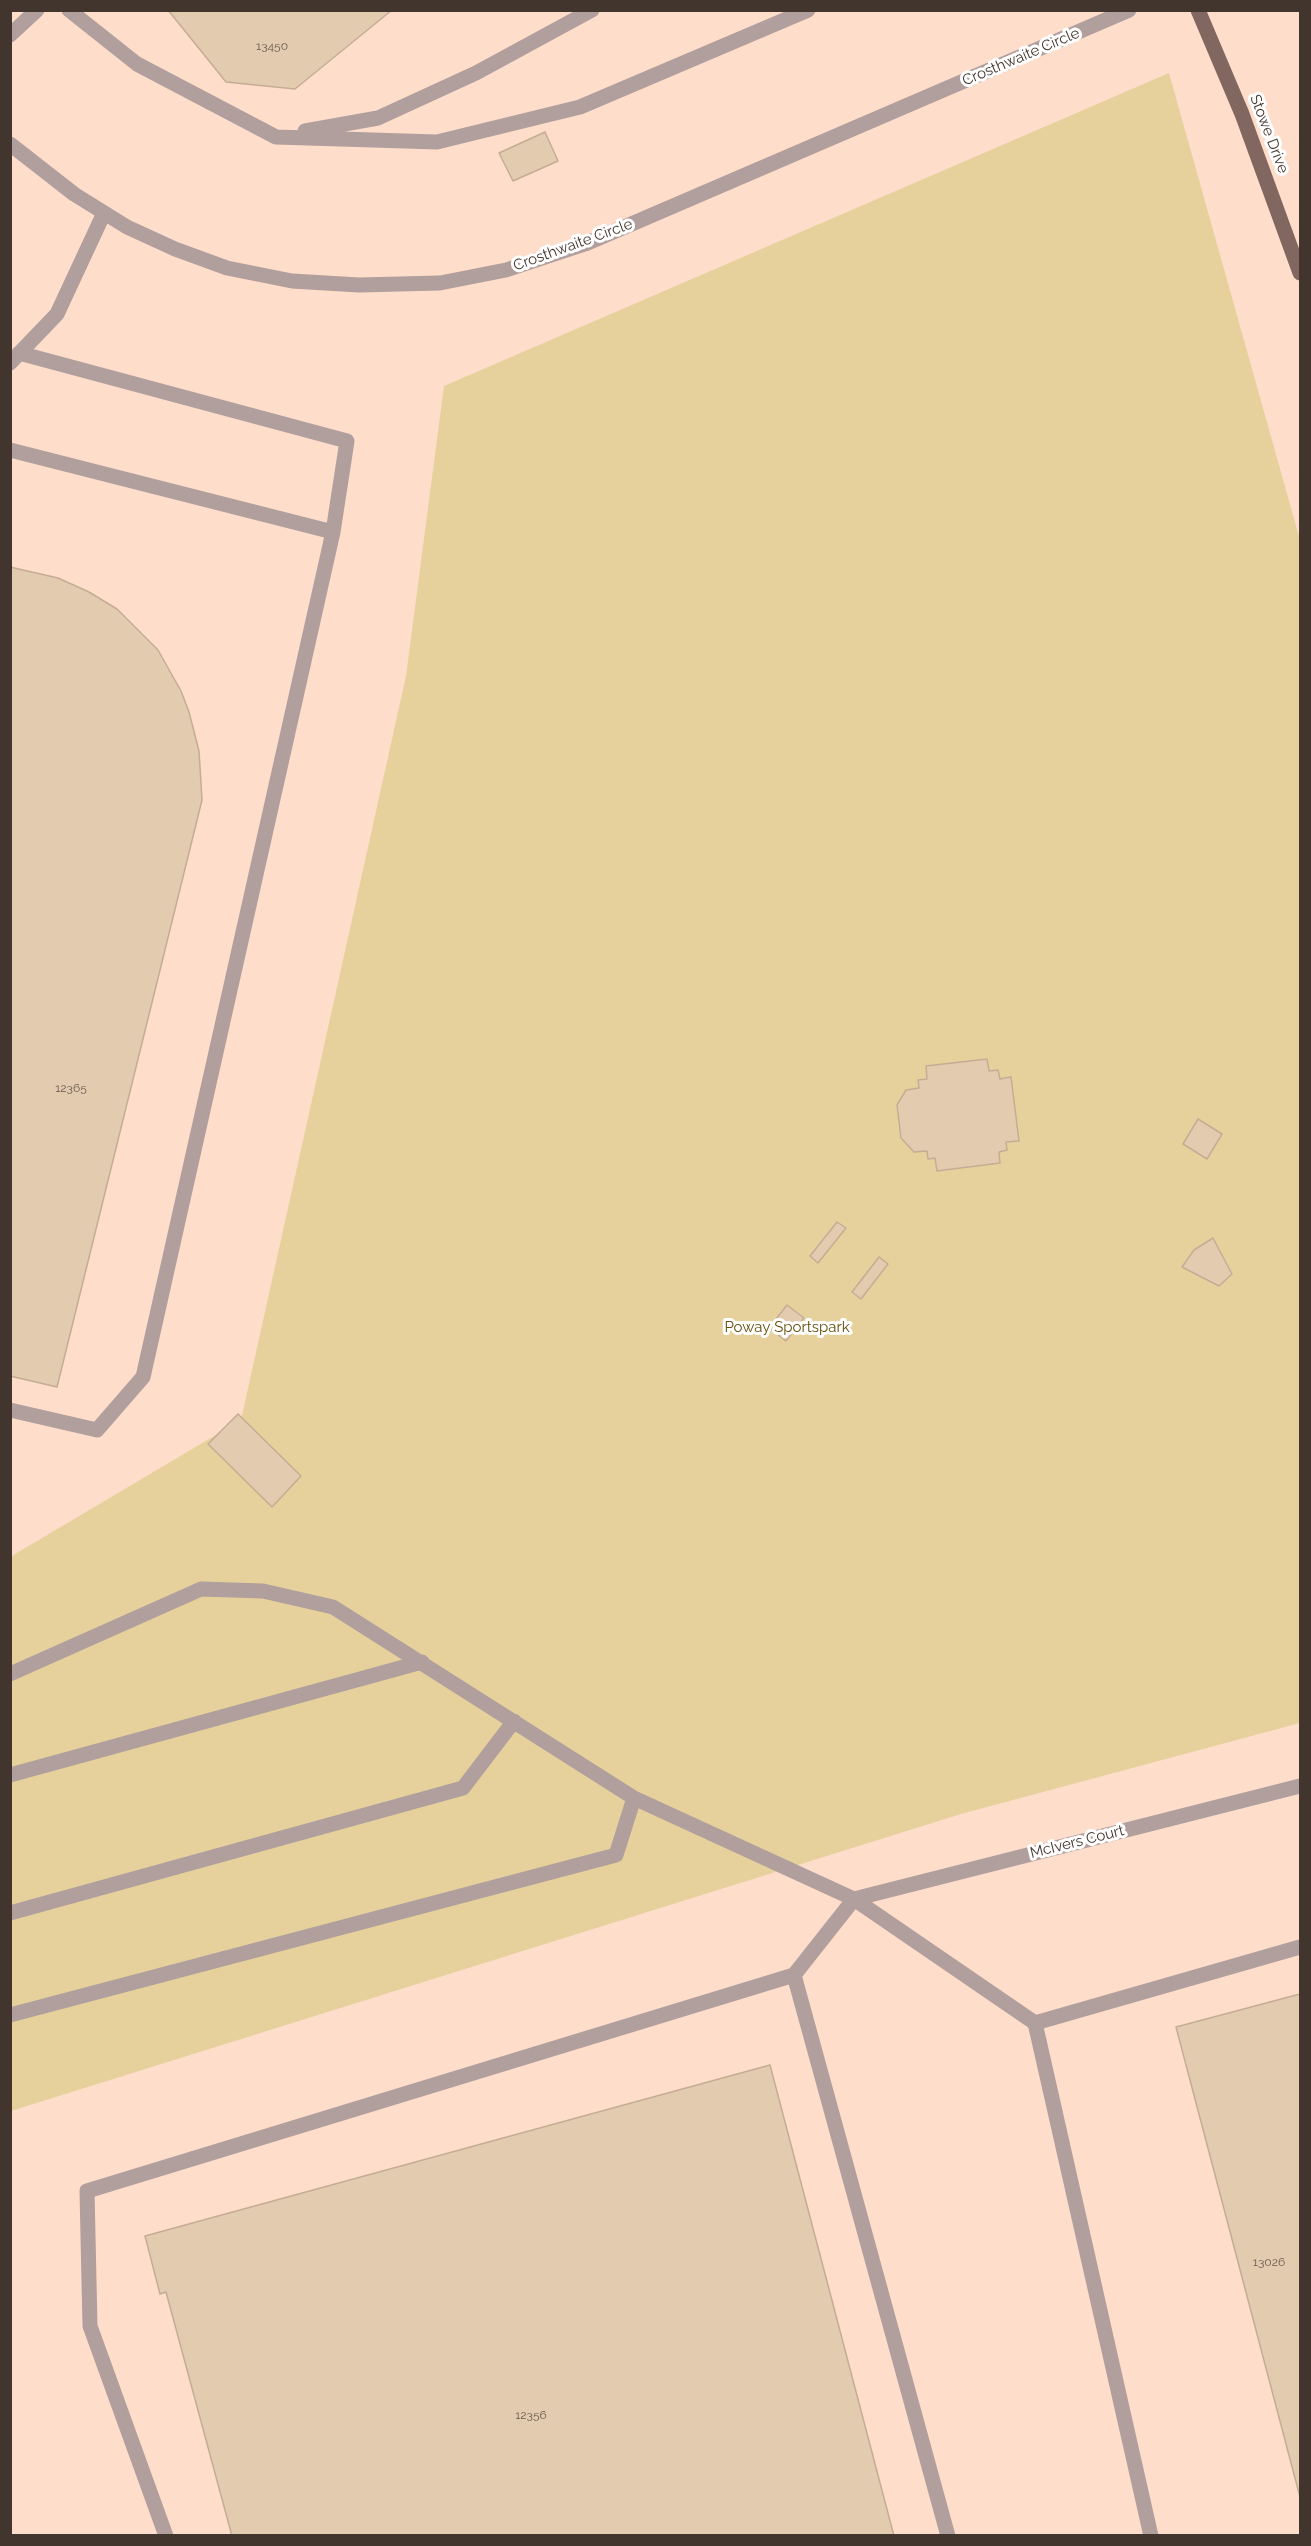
<!DOCTYPE html>
<html>
<head>
<meta charset="utf-8">
<style>
	body { margin:0 }
	#map { position:relative; width:1311px; height:2546px; overflow:hidden; background:#ffddcb; font-family:Raleway,sans-serif }
	canvas { display:block }
	.frame { position:absolute; inset:0; border:12px solid #42352e; pointer-events:none }
</style>
</head>
<body>
<div id="map">
<canvas width="1311" height="2546"></canvas>
<div class="frame"></div>
</div>
<script>
const ctx = document.querySelector('canvas').getContext('2d');
ctx.lineJoin = 'round';
function fillPath(path, color) { ctx.fillStyle = color; ctx.fill(path, 'evenodd'); }
const shape = rows => new Path2D(rows.map(r => 'M' + r).join(''));
function trace(path, color, width, dash) { ctx.strokeStyle = color; ctx.lineWidth = width; ctx.lineCap = dash ? 'butt' : 'round'; ctx.setLineDash(dash || []); ctx.stroke(path); }
function write(font, color, halo, rows, align = 'center') {
  ctx.font = font + ' Raleway,sans-serif'; ctx.lineWidth = 6; ctx.setLineDash([]); ctx.textBaseline = 'middle'; ctx.strokeStyle = halo; ctx.fillStyle = color; for (const [text, x, y, turn = 0] of rows) {
    ctx.save(); ctx.translate(x, y); ctx.rotate((+turn || 0) * Math.PI / 180); ctx.textAlign = isNaN(turn) ? turn : align; if (halo) ctx.strokeText(text, 0, 0); ctx.fillText(text, 0, 0); ctx.restore();
  }
}
fillPath(shape([
	[1169,73,1300,540,1300,1723,961,1814,11,2111,10,1557,241,1420,406,676,444,386]
]), '#e6d19d');
const building = shape([
	[168,10,392,10,295,89,226,82,168,10],
	[545,132,558,161,513,181,499,153,545,132],
	[10,567,58,578,89,592,117,609,158,650,181,691,189,712,199,751,202,800,57,1387,10,1376,10,567],
	[987,1059,989,1071,998,1070,1000,1079,1011,1077,1019,1141,1006,1142,1007,1150,999,1152,1000,1163,937,1171,935,1158,928,1159,927,1151,914,1152,901,1138,897,1105,906,1090,919,1088,918,1080,927,1079,926,1066,987,1059],
	[1198,1119,1222,1134,1207,1159,1183,1144,1198,1119],
	[837,1222,846,1228,818,1263,810,1256,837,1222],
	[1213,1238,1232,1274,1219,1286,1182,1267,1194,1250,1213,1238],
	[879,1257,888,1264,861,1299,852,1292,879,1257],
	[787,1305,804,1318,786,1341,769,1328,787,1305],
	[238,1414,301,1476,272,1507,208,1444,238,1414],
	[1300,1994,1300,2497,1176,2027,1300,1994],
	[770,2065,894,2536,232,2536,166,2292,160,2294,145,2236,770,2065]
]);
fillPath(building, '#e3cbb0');
trace(building, '#c4ad93', 1.5);
trace(shape([
	[69,10,137,64,276,137,437,142,580,107,808,10],
	[10,35,37,10],
	[305,131,378,118,476,73,592,10],
	[10,144,74,194,127,227,175,249,227,268,292,281,359,285,440,283,506,270,585,244,1129,10],
	[19,353,347,441,333,532],
	[10,363,57,314,104,213],
	[10,450,333,532,143,1377,97,1430,10,1410],
	[10,1674,201,1589,263,1591,333,1607,634,1798,854,1899,1035,2023,1151,2536],
	[10,1775,422,1662],
	[854,1899,1300,1786],
	[10,1913,463,1788,514,1721],
	[794,1975,948,2536],
	[10,2015,616,1855,634,1798],
	[1035,2023,1300,1947],
	[166,2536,90,2326,87,2191,794,1975,854,1899]
]), '#b09f9c', 15);
trace(shape([
	[1198,10,1242,114,1300,273]
]), '#826660', 15);
write('12px', '#6a5a4e', null, [
	["13450",272,46],
	["12365",71,1088],
	["13026",1269,2262],
	["12356",531,2415]
]);
write('15px', '#42352e', '#fff', [
	["Crosthwaite Circle",1021,57,-23],
	["Stowe Drive",1269,134,69],
	["Crosthwaite Circle",573,245,-20],
	["McIvers Court",1077,1842,-14]
]);
write('15px', '#654f0c', '#fff', [
	["Poway Sportspark",787,1327]
]);
</script>
</body>
</html>
